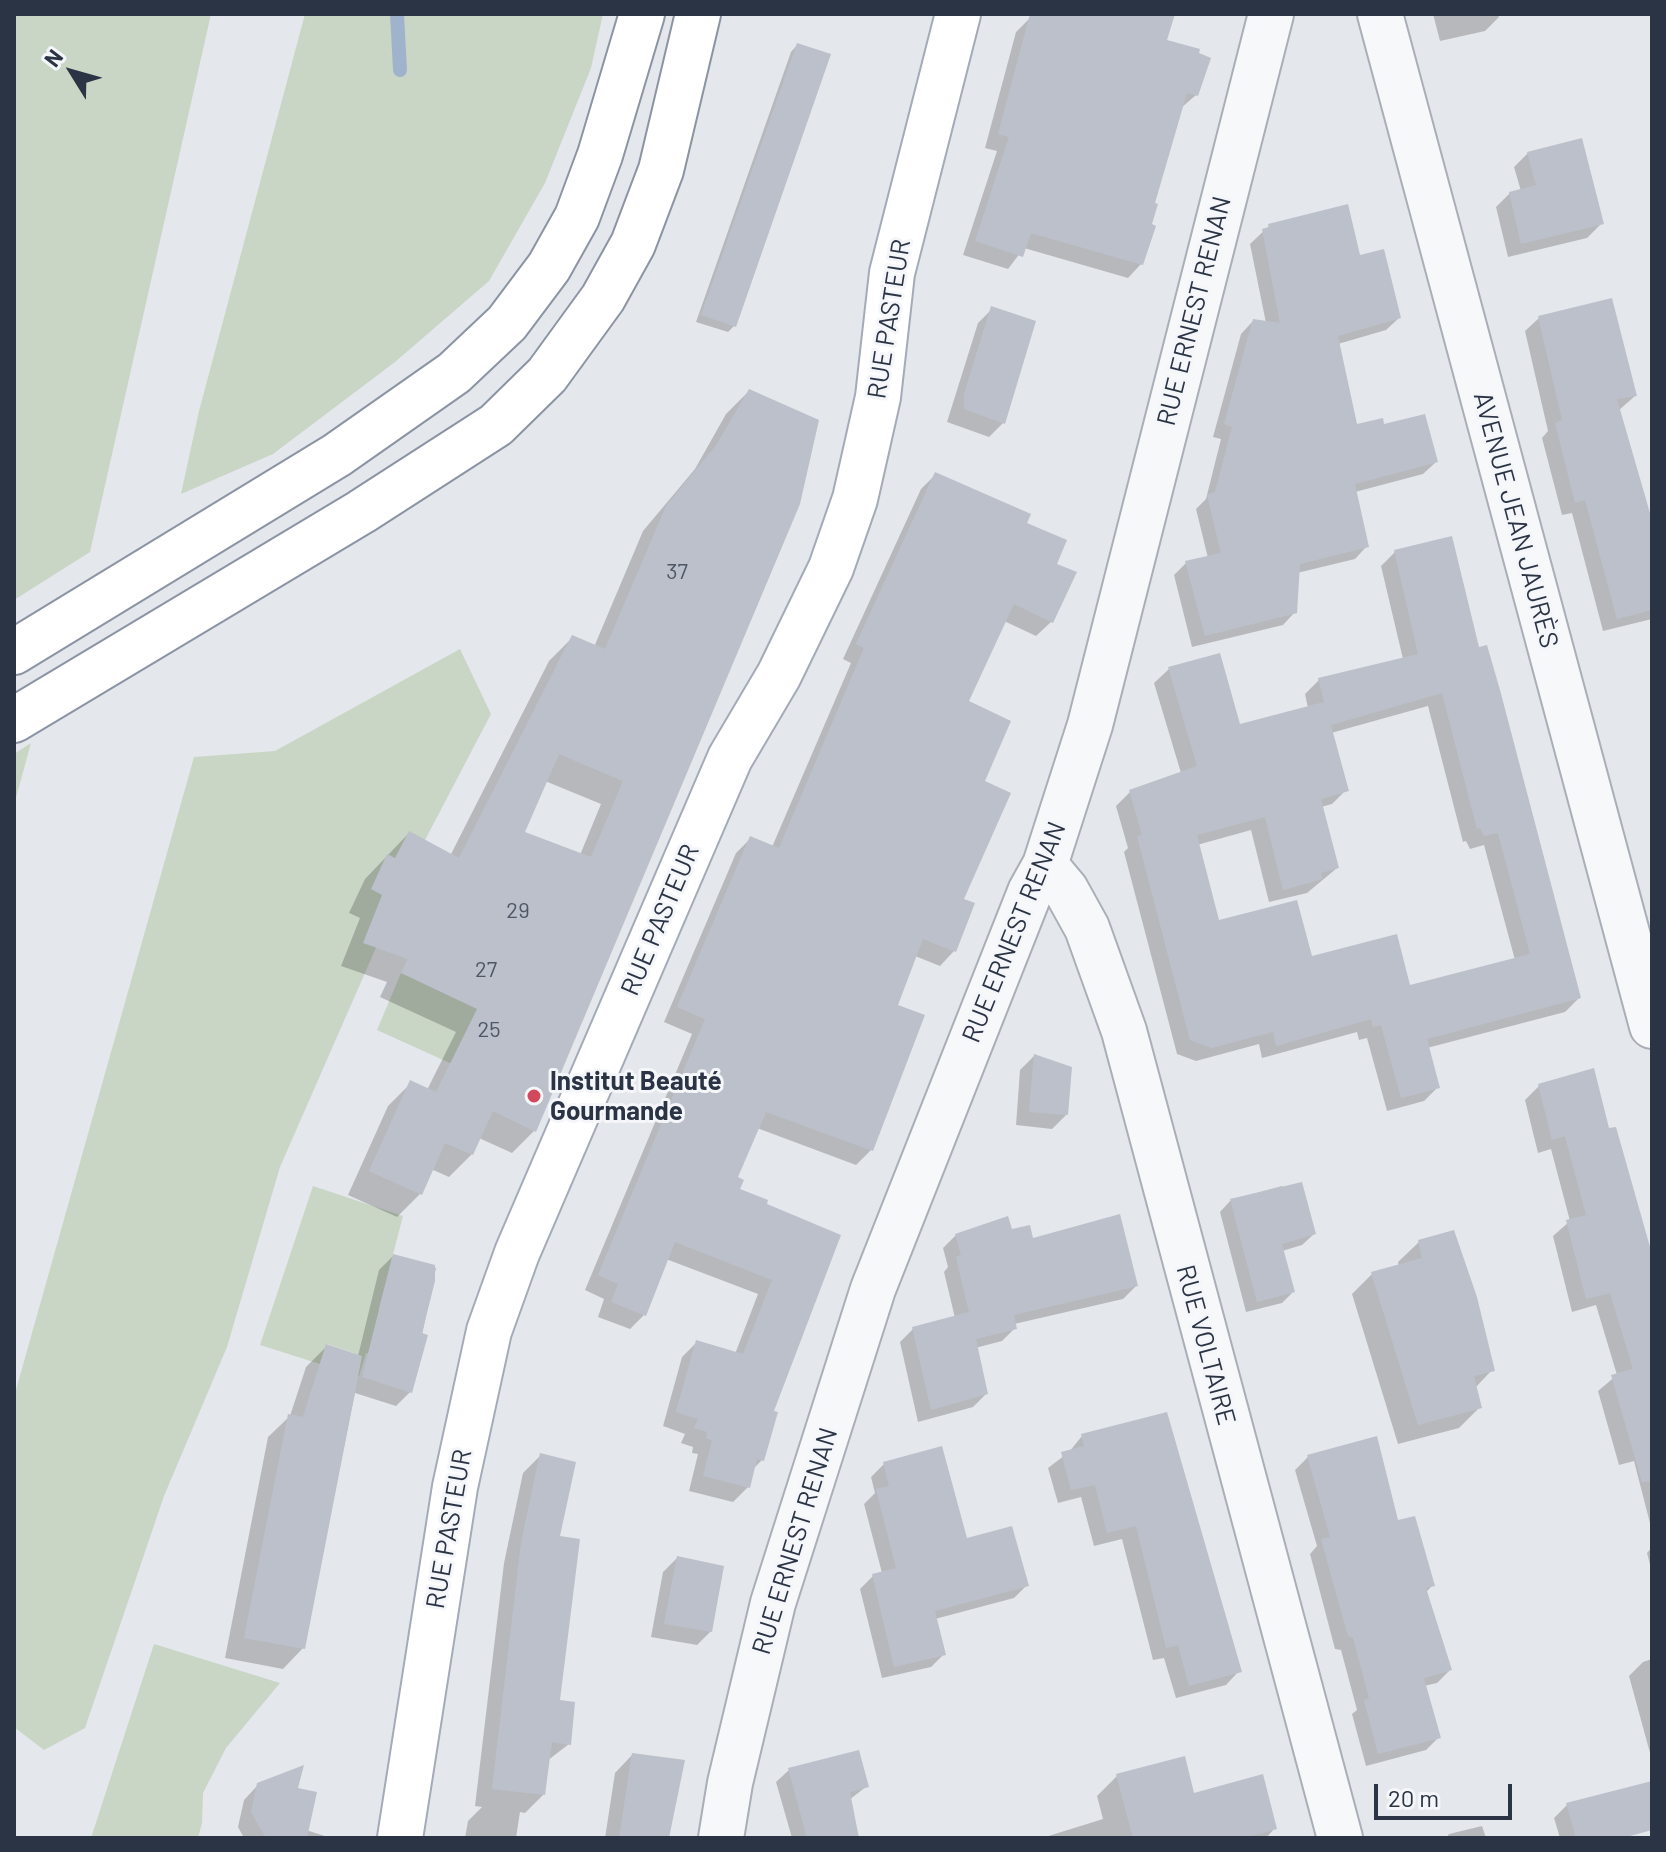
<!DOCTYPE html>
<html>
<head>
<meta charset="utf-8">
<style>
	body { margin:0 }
	#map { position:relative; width:1666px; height:1852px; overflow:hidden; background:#e4e7ec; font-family:Barlow,sans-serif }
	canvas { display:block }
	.frame { position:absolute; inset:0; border:16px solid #2b3445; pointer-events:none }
	.north { position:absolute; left:32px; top:32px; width:80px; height:80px; -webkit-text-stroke:6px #f4f6f9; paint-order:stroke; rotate:307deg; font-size:22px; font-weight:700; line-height:32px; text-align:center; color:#2b3445 }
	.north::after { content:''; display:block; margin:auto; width:28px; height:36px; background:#2b3445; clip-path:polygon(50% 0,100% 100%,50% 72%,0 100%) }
	.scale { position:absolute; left:1374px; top:1784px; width:138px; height:36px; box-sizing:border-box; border:4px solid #2b3445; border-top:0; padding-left:10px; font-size:24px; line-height:28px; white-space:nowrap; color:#2b3445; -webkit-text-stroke:6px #f4f6f9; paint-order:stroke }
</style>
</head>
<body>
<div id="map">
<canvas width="1666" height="1852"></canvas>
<div class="frame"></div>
<div class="north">N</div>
<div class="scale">20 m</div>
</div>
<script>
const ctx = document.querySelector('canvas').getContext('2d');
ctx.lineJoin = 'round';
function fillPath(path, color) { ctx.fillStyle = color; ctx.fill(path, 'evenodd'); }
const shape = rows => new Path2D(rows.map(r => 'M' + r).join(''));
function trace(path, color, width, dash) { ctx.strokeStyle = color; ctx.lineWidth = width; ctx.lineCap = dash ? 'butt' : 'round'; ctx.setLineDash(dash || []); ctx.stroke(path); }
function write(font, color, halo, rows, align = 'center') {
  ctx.font = font + ' Barlow,sans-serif'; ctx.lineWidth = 6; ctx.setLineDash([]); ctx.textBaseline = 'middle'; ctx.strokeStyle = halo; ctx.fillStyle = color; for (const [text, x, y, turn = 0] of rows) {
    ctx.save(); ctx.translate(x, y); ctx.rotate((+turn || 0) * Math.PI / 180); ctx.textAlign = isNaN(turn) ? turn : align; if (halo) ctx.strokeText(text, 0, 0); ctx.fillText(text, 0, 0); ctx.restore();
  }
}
fillPath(shape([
	[14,14,211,14,90,552,14,600],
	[305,14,603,14,591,68,545,183,489,281,395,362,273,454,181,494,199,411],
	[460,649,491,714,414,861,280,1167,227,1347,164,1496,85,1728,44,1750,14,1727,14,1397,194,757,275,751],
	[31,743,14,805,14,754],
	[401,973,485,1010,452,1064,377,1030],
	[313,1186,403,1216,379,1308,380,1357,366,1353,359,1376,348,1373,354,1353,327,1344,320,1364,260,1345],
	[154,1644,280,1683,226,1748,203,1793,202,1823,198,1838,91,1838]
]), '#c9d6c5');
fillPath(shape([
	[1124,14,1173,14,1165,41,1196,54,1196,95,1181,108,1153,205,1141,264,1128,278,1024,248,1008,269,963,255,997,151,985,148,1016,32,1030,18],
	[1433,14,1498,14,1499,17,1485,31,1440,41],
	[797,45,734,326,728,332,696,322,791,52],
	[1528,153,1601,224,1587,238,1508,257,1496,207,1510,193,1521,191,1514,167],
	[1346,206,1358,258,1399,318,1386,330,1338,344,1355,427,1383,426,1436,462,1423,474,1355,492,1367,546,1355,559,1297,573,1295,612,1283,625,1192,647,1174,575,1186,563,1208,558,1196,509,1206,499,1221,439,1213,437,1241,334,1253,321,1266,323,1250,244,1269,226],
	[1610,301,1635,396,1618,411,1652,527,1652,619,1603,631,1572,513,1562,515,1542,438,1548,431,1525,331,1539,318],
	[992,309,1003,423,989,437,947,422,978,323],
	[749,391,535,1130,512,1153,479,1138,472,1154,449,1177,431,1169,420,1194,397,1217,348,1195,388,1106,411,1083,427,1090,456,1032,380,997,387,982,341,966,360,918,349,913,365,879,409,833,450,856,549,661,572,638,594,647,643,531,695,469,726,414],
	[545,781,601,804,580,855,522,833],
	[936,474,1025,524,1054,565,1051,622,1036,636,1004,621,966,702,983,782,954,951,940,966,915,956,895,1006,871,1150,856,1165,757,1128,735,1178,737,1190,764,1206,839,1236,771,1412,762,1460,752,1470,748,1487,733,1502,689,1491,698,1454,692,1453,693,1447,681,1443,685,1434,663,1426,682,1357,697,1342,735,1354,758,1294,666,1259,645,1314,630,1329,598,1317,604,1299,585,1290,692,1034,664,1022,736,853,751,838,772,847,851,663,843,659,921,489],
	[1395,552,1478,650,1579,998,1565,1012,1427,1048,1438,1087,1424,1101,1387,1111,1367,1038,1359,1040,1357,1032,1262,1058,1259,1044,1196,1061,1177,1054,1124,852,1128,848,1116,806,1130,792,1181,773,1154,683,1169,669,1219,655,1238,727,1308,708,1305,694,1319,680,1403,659,1381,566],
	[1428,706,1463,842,1466,841,1470,849,1484,845,1515,960,1408,988,1311,958,1218,922,1197,845,1251,830,1269,902,1307,893,1337,868,1321,807,1332,804,1346,790,1331,733],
	[1034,1056,1066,1115,1052,1129,1016,1125,1020,1070],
	[1539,1086,1608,1131,1652,1268,1652,1531,1634,1461,1619,1465,1598,1391,1617,1375,1596,1305,1572,1312,1553,1236,1570,1221,1551,1149,1538,1153,1525,1100],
	[1282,1186,1314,1234,1302,1245,1282,1251,1293,1292,1282,1303,1246,1312,1220,1212,1231,1200],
	[1011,1232,1136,1286,1123,1299,1014,1324,1015,1328,1002,1341,975,1348,986,1394,973,1407,918,1422,900,1342,913,1329,955,1318,944,1272,948,1267,943,1248,956,1235],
	[1419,1242,1492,1370,1475,1388,1479,1408,1459,1428,1398,1444,1352,1294,1372,1274,1399,1267,1398,1262],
	[393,1256,436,1268,410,1392,396,1406,355,1393,303,1648,283,1669,225,1658,268,1437,290,1416,306,1367,327,1346,358,1356,379,1270],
	[1082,1436,1239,1671,1226,1685,1176,1698,1164,1658,1153,1660,1122,1539,1094,1546,1081,1497,1058,1503,1048,1468,1069,1452],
	[541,1455,557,1538,558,1702,569,1744,547,1761,543,1795,525,1813,520,1812,516,1838,465,1838,468,1821,482,1807,475,1806,504,1563,523,1473],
	[1308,1457,1397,1522,1433,1585,1426,1592,1450,1670,1437,1683,1424,1686,1439,1737,1426,1750,1366,1766,1352,1714,1357,1710,1341,1650,1335,1649,1310,1554,1317,1546,1295,1470],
	[884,1464,965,1540,1027,1585,1014,1598,935,1619,944,1654,931,1667,882,1678,860,1589,873,1576,882,1573,864,1504,875,1493,871,1477],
	[1652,1547,1652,1572,1647,1553],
	[677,1558,711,1631,697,1645,651,1637,663,1572],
	[1652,1659,1652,1753,1650,1753,1629,1676,1643,1662],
	[632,1755,668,1838,605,1838,615,1773],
	[789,1770,867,1786,849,1800,857,1838,792,1838,776,1782],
	[1117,1776,1192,1795,1275,1828,1266,1838,1042,1838,1103,1819,1097,1796],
	[258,1785,296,1790,306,1830,331,1838,244,1838,238,1827,244,1800],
	[1615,1792,1627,1838,1560,1838,1554,1818,1567,1805],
	[1482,1826,1486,1838,1446,1838,1449,1834]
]), '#0003');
trace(shape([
	[397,14,400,70]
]), '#9fb4cc', 14);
fillPath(shape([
	[1030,14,1175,14,1167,40,1200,49,1199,53,1211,58,1198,96,1187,93,1155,203,1158,204,1152,224,1156,226,1143,265,1031,233,1023,257,975,241,1009,137,998,134],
	[797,43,831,54,736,327,701,315],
	[1582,138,1604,224,1521,244,1509,192,1536,185,1527,152],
	[1348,204,1360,255,1384,249,1401,318,1338,336,1357,424,1383,418,1384,424,1425,414,1438,462,1355,484,1369,547,1300,564,1297,613,1205,636,1185,561,1221,553,1207,495,1215,492,1232,427,1224,424,1253,319,1280,323,1262,229,1269,227,1268,224],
	[1612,298,1637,396,1617,399,1652,520,1652,610,1617,619,1585,500,1575,503,1555,423,1562,420,1538,316],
	[991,306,1036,321,1005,424,964,409,964,394],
	[749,389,819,420,800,504,536,1132,493,1111,473,1155,445,1143,422,1195,369,1171,410,1080,436,1092,477,1009,401,973,408,959,363,943,382,895,371,889,387,854,395,858,409,831,459,858,572,635,605,649,666,506,717,444],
	[559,754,623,781,591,857,525,832],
	[935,472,1031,514,1027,523,1067,540,1057,564,1077,572,1053,623,1014,604,969,701,1011,721,985,781,1011,793,964,899,975,903,956,952,923,939,898,1005,925,1015,873,1151,766,1112,738,1177,744,1180,740,1189,768,1200,767,1204,841,1235,774,1411,778,1412,764,1461,757,1459,750,1488,703,1476,712,1440,706,1438,707,1432,694,1428,698,1419,676,1412,696,1340,743,1354,772,1280,675,1242,646,1316,611,1302,618,1284,598,1275,705,1019,677,1007,750,836,779,848,864,648,856,644],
	[1452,536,1479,647,1487,645,1500,690,1581,998,1427,1039,1440,1088,1401,1098,1381,1025,1373,1027,1371,1019,1276,1046,1273,1032,1211,1048,1190,1040,1137,836,1142,835,1129,790,1197,766,1168,667,1220,653,1240,724,1324,702,1318,678,1418,654,1394,550],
	[1442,693,1477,829,1480,828,1484,836,1498,833,1530,954,1410,985,1397,934,1312,956,1297,900,1219,920,1197,835,1265,817,1283,890,1323,879,1321,873,1339,868,1321,799,1349,791,1331,725],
	[1034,1054,1072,1067,1068,1115,1029,1112],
	[1594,1068,1609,1128,1616,1127,1652,1254,1652,1481,1642,1482,1611,1375,1633,1369,1610,1293,1586,1299,1566,1220,1586,1215,1565,1136,1552,1140,1538,1084],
	[1302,1182,1316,1234,1282,1244,1295,1292,1257,1302,1230,1199],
	[1120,1214,1138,1286,1014,1315,1017,1329,976,1339,988,1394,931,1410,912,1327,969,1312,956,1257,961,1255,955,1234,1008,1216,1012,1229,1030,1225,1033,1238],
	[1454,1230,1477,1297,1495,1371,1474,1376,1482,1408,1418,1425,1371,1272,1422,1258,1418,1240],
	[393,1254,435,1265,435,1281,422,1333,428,1335,412,1393,362,1377],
	[326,1344,362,1356,305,1649,244,1638,288,1414,303,1417],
	[1167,1412,1242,1672,1189,1686,1178,1645,1166,1648,1136,1526,1107,1533,1095,1485,1071,1490,1061,1452,1084,1446,1081,1434],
	[1377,1436,1398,1520,1415,1516,1435,1586,1426,1588,1452,1670,1424,1678,1441,1738,1378,1754,1364,1700,1369,1698,1353,1638,1348,1636,1321,1539,1330,1537,1307,1455],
	[942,1446,967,1538,1012,1526,1029,1586,935,1611,946,1655,894,1667,872,1574,896,1568,876,1489,889,1486,883,1462],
	[540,1453,576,1462,560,1536,580,1539,560,1700,575,1702,571,1745,552,1742,545,1795,492,1789,521,1543],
	[677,1556,724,1566,712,1632,664,1624],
	[859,1750,869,1787,850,1792,859,1838,807,1838,788,1768],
	[632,1753,685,1760,669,1838,619,1838],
	[1185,1756,1194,1793,1263,1774,1277,1829,1243,1838,1133,1838,1116,1774],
	[304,1765,298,1788,317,1792,307,1838,266,1838,251,1812,257,1783],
	[1652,1781,1652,1830,1623,1838,1576,1838,1566,1803]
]), '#bbc0ca');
const minor = shape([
	[1380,14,1652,1026],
	[1045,865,1066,890,1087,928,1124,1031,1340,1838],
	[721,1838,730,1783,773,1603,873,1289,1030,892,1045,865,1090,725,1271,14]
]);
const major = shape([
	[400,1838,455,1487,489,1331,517,1253,730,758,779,675,831,568,855,499,867,446,878,397,892,273,958,14]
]);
const highway = shape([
	[14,652,337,455,454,373,507,323,549,267,577,217,600,155,642,14],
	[14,720,361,512,496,425,547,375,603,298,633,244,661,170,698,14]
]);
trace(minor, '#a9aeb7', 48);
trace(major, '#a3abb8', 48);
trace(highway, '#8b94a3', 48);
trace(minor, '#f7f8fa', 44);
trace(major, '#fff', 44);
trace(highway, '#fff', 44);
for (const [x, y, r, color] of [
	[534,1096,8,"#d1495b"]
]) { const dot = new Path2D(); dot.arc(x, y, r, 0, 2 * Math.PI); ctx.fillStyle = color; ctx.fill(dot); trace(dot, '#f4f6f9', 3); }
write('22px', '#4f5766', null, [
	["37",677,572],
	["29",518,911],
	["27",486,970],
	["25",489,1030]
]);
write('26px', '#2b3445', '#f4f6f9', [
	["RUE ERNEST RENAN",1194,311,-76],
	["RUE PASTEUR",889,319,-81],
	["AVENUE JEAN JAURÈS",1516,520,75],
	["RUE PASTEUR",660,920,-67],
	["RUE ERNEST RENAN",1014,932,-68],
	["RUE VOLTAIRE",1206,1345,75],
	["RUE PASTEUR",449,1529,-80],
	["RUE ERNEST RENAN",795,1541,-73]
]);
write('bold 26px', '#2b3445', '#f4f6f9', [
	["Institut Beauté",550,1081],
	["Gourmande",550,1111]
], 'left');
</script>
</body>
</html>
